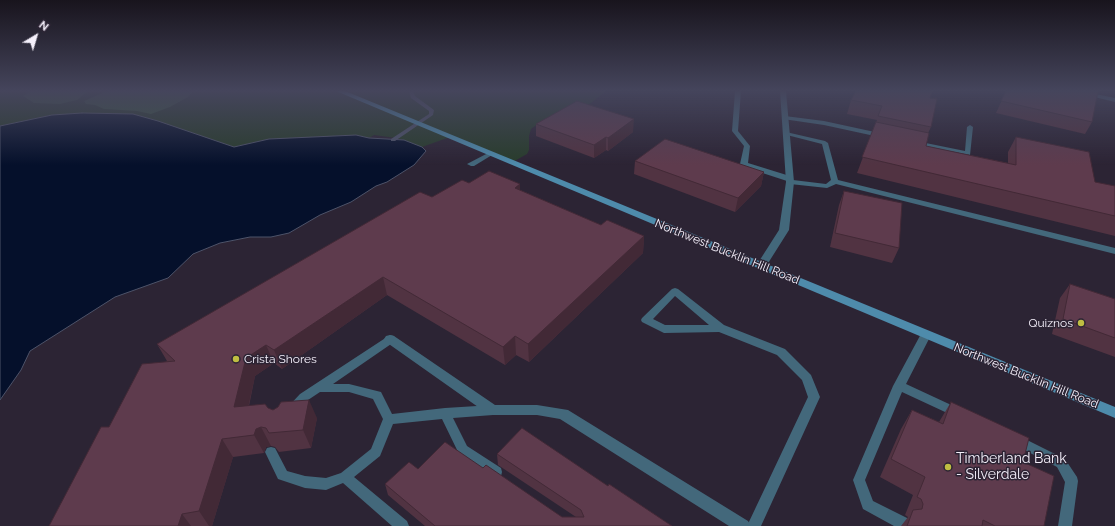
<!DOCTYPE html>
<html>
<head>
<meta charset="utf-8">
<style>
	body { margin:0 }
	#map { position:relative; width:1115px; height:526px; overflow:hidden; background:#2c2434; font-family:Raleway,sans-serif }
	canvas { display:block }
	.north { position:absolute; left:16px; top:16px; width:40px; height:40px; -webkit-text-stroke:3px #2c2434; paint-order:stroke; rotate:38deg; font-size:11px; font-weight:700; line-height:16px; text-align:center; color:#f5f0fb }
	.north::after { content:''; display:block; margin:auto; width:14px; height:18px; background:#f5f0fb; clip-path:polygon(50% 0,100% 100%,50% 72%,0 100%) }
</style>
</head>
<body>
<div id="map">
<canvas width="1115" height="526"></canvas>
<div class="north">N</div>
</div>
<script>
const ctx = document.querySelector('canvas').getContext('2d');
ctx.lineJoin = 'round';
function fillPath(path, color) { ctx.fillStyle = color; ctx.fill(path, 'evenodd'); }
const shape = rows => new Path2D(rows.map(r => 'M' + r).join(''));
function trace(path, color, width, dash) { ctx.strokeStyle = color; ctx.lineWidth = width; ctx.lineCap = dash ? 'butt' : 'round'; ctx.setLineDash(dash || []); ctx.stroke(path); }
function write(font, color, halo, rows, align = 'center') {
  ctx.font = font + ' Raleway,sans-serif'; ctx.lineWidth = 3; ctx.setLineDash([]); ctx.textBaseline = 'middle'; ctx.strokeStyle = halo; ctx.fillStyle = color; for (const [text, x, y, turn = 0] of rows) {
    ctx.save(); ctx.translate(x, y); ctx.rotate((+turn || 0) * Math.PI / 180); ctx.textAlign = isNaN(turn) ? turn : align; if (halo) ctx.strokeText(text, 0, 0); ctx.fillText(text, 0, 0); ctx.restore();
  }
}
fillPath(shape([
	[0,91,606,91,591,103,574,112,539,123,531,129,529,136,529,150,527,154,511,163,450,137,422,147,396,138,374,135,369,138,356,135,269,139,234,147,186,131,112,113,52,115,0,126]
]), '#283c2b');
fillPath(shape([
	[31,91,88,91,77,100,60,104,34,103,23,96],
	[107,91,191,91,192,92,188,97,170,107,151,114,137,111,104,109,95,105,86,104,84,101]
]), '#38573c');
const water = shape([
	[82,113,133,114,158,121,234,147,269,139,356,135,369,138,404,140,422,147,426,151,414,165,387,182,376,186,351,202,320,215,289,233,271,237,250,237,220,243,193,254,168,278,115,297,30,351,21,370,0,400,0,126,52,115,82,113]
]);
fillPath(water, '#05102b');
trace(water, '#4d5369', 1);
fillPath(shape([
	[409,91,413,91,415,96,434,110,433,115,395,141,391,141,391,139,429,114,429,111,411,98,409,91]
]), '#4d5369');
fillPath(shape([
	[735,91,741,91,738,131,750,146,748,163,793,177,793,180,826,184,831,180,822,144,783,134,786,132,825,141,828,143,838,180,1115,248,1115,254,836,184,827,188,790,184,787,184,787,181,741,166,740,164,744,146,732,131,735,91],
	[1070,91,1081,91,1115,98,1115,102,1070,91],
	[785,116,824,121,884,134,887,136,884,138,824,125,783,119,783,117,785,116],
	[970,125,973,127,970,155,916,145,913,143,916,141,965,151,967,127,970,125],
	[490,152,494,154,492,155,474,166,471,166,467,164,490,152],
	[675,288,678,289,724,325,785,349,811,375,820,397,761,526,747,526,808,397,802,380,777,355,719,332,664,333,642,322,641,320,642,318,672,289,675,288],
	[675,296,709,325,665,325,653,319,675,296],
	[926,331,930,332,931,335,906,384,962,410,964,413,962,416,958,418,902,392,865,480,873,501,907,518,909,523,908,526,894,526,863,509,853,480,893,386,922,332,926,331],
	[390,335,394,336,395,339,394,342,333,384,349,384,381,392,392,414,445,408,493,405,497,407,499,410,497,413,493,415,453,418,467,446,501,468,502,472,501,476,496,478,459,454,442,419,393,424,380,456,354,477,407,521,409,526,392,526,343,483,326,490,305,488,278,479,265,452,267,448,271,447,275,448,287,471,305,476,326,478,341,473,371,449,383,419,373,399,349,392,320,392,308,400,296,412,292,414,288,412,286,409,300,394,390,335],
	[1017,435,1065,459,1077,477,1078,481,1072,526,1058,526,1065,482,1057,467,1013,444,1011,440,1013,436,1017,435]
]), '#43687b');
fillPath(shape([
	[780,91,786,91,794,182,789,230,765,268,761,269,756,266,779,230,786,182,780,91],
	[390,335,394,336,495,405,537,405,568,410,748,521,751,526,729,526,560,419,537,415,493,415,488,414,386,342,384,339,386,336,390,335]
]), '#43687b');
fillPath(shape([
	[336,91,345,91,1115,407,1115,418,336,91]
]), '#4e8bab');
fillPath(shape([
	[1006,91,1092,122,1085,134,996,113],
	[930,98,931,127,928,133,926,146,1008,163,1008,152,1016,137,1095,182,1115,186,1115,236,857,173,877,120,847,114,851,100],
	[536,124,633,132,608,151,606,150,594,158,536,136],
	[635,161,764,172,761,186,735,212,634,174],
	[520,190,601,225,644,236,643,253,529,362,516,355,505,365,387,295,282,369,274,363,255,376,249,406,268,408,273,410,317,418,311,448,279,452,275,447,271,446,266,447,264,453,233,457,212,526,49,526,109,427,167,361,157,344,432,197],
	[844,191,899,248,892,263,830,247,839,205],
	[1070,284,1115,299,1115,357,1052,334,1060,298],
	[951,402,1023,462,1044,526,901,526,908,517,905,515,913,495,880,477,901,429,912,410,939,422],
	[497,454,608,486,672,526,425,526,388,495,385,484,418,469,483,468,562,517,576,517,498,465]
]), '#513342');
fillPath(shape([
	[634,119,633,132,608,151,608,138],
	[606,137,606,150,594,158,594,145],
	[764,172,761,186,735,212,738,198],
	[520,184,520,200,515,188],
	[644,236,643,253,529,362,528,344],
	[383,277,387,295,282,369,274,350],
	[515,336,516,355,505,365,503,347],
	[266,345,274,363,255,376,244,426,234,407,246,358],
	[309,400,317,418,311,448,303,430],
	[261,427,271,446,266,447,264,453,254,435,256,429],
	[222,439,233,457,212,526,209,526,199,511],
	[182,514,191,526,178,526]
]), '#422936');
const building = shape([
	[856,91,932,91,930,98,937,99,931,127,878,116,882,106,851,100,856,91],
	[1006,91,1098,91,1092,122,1001,101,1006,91],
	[577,101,634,119,608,138,606,137,594,145,536,124,577,101],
	[876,122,929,133,926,146,1016,165,1016,137,1089,152,1095,182,1115,186,1115,216,862,157,876,122],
	[665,139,764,172,738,198,635,161,665,139],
	[489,171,520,184,515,188,601,225,607,220,644,236,528,344,515,336,503,347,383,277,274,350,266,345,246,358,234,407,265,404,268,408,273,410,278,407,281,402,309,400,303,430,269,433,266,428,261,427,256,429,254,435,222,439,199,511,182,514,178,526,49,526,101,427,109,427,142,364,175,361,157,344,420,192,432,197,462,180,469,183,489,171],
	[844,191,902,203,899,248,835,233,844,191],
	[1070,284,1115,299,1115,338,1063,319,1070,284],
	[951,402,1029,438,1023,462,1054,476,1044,526,995,526,983,520,982,526,907,526,913,510,922,509,923,504,921,499,917,497,925,477,891,459,912,410,943,424,951,402],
	[522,428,608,486,609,484,672,526,435,526,385,484,409,462,418,469,445,442,483,468,486,465,562,517,584,517,581,510,497,454,522,428]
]);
fillPath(building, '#5e3b4d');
trace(building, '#422936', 1);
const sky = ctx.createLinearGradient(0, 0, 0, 165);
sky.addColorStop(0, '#18141d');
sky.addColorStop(0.55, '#45455c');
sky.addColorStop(1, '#45455c00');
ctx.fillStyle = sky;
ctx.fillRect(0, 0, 1115, 165);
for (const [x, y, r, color] of [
	[1081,323,4,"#bfbe42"],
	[236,359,4,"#bfbe42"],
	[948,467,4,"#bfbe42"]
]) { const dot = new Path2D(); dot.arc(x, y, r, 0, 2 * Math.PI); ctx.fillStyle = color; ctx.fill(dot); trace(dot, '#2c2434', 1.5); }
write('12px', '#f5f0fb', '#2c2434', [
	["Northwest Bucklin Hill Road",727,252,22],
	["Northwest Bucklin Hill Road",1026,376,22]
]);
write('12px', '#f5f0fb', '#2c2434', [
	["Quiznos",1073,323],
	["Crista Shores",244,359,"left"]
], 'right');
write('14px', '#f5f0fb', '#2c2434', [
	["Timberland Bank",956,459],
	["- Silverdale",956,475]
], 'left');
</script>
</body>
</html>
